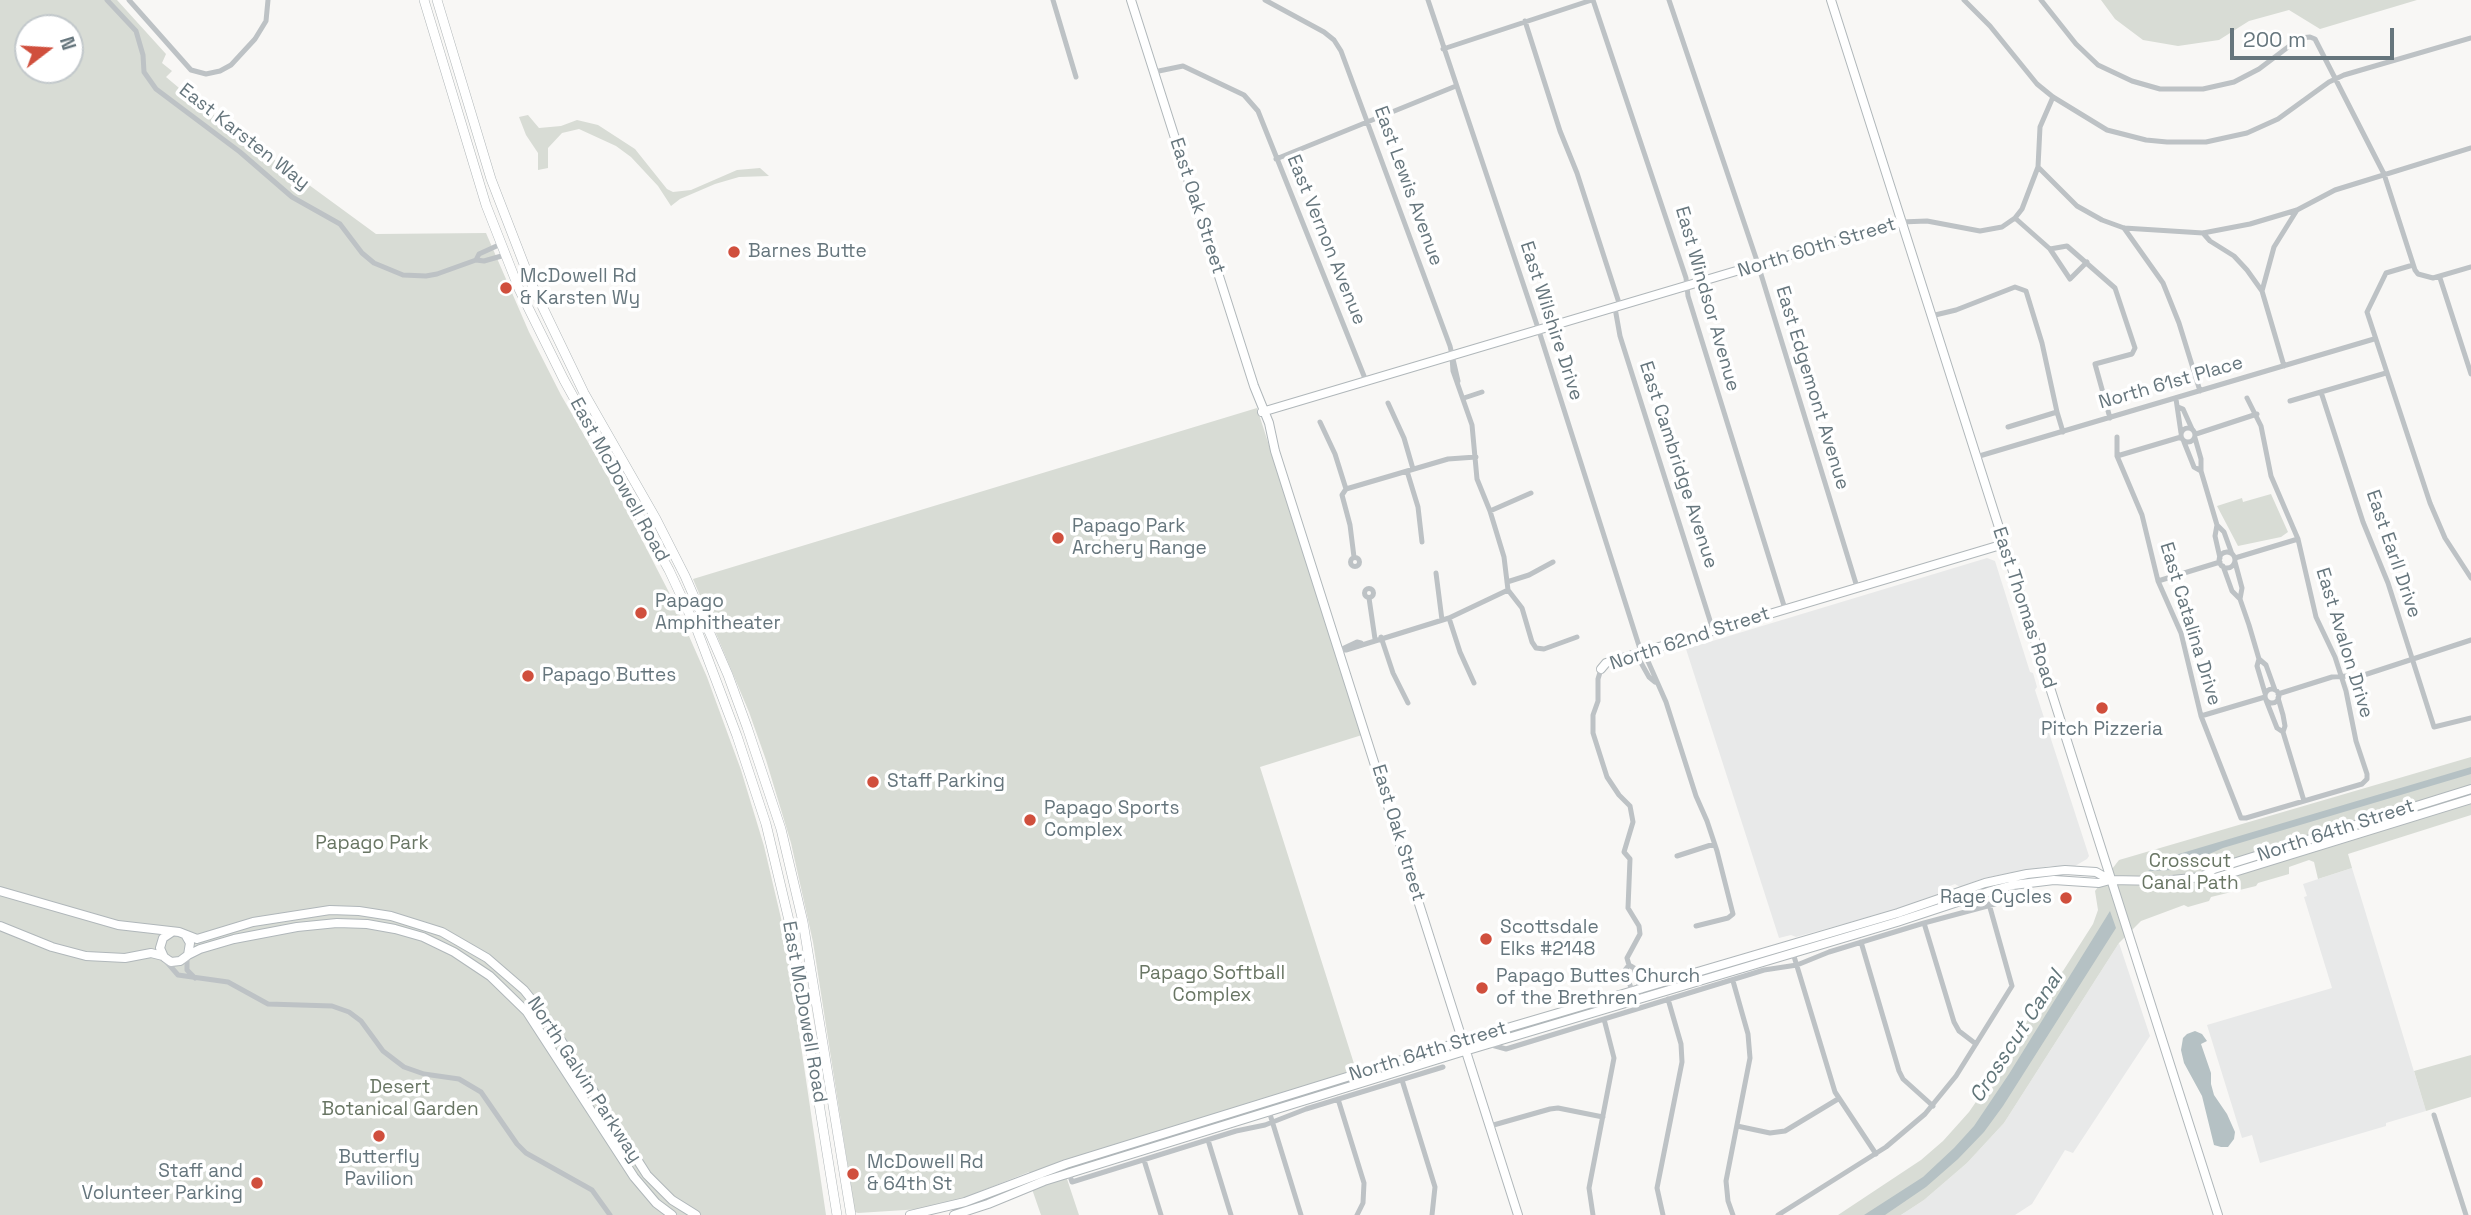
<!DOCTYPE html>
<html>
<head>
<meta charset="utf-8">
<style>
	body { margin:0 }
	#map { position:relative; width:2471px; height:1215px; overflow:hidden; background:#f8f7f5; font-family:"Space Grotesk",sans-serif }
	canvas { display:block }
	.north { position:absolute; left:14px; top:14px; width:70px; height:70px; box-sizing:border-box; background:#fff; border:2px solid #c2c8cb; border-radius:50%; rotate:73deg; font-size:19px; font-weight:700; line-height:28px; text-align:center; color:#66767d }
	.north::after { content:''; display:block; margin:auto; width:24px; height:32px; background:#d04f3d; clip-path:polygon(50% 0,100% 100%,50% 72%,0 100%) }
	.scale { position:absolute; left:2230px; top:28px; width:164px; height:32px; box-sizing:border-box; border:4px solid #66767d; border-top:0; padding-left:9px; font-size:21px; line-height:24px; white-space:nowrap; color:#66767d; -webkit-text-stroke:5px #fff; paint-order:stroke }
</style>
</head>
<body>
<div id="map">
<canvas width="2471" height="1215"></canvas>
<div class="north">N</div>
<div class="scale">200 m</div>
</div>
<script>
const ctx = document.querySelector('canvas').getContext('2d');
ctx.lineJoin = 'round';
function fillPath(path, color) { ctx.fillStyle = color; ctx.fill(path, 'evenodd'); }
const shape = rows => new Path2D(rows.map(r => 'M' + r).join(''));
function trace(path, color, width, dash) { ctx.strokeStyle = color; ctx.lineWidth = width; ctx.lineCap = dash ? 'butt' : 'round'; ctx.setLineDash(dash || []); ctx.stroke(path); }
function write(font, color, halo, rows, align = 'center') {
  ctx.font = font + ' "Space Grotesk",sans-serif'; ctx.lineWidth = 7; ctx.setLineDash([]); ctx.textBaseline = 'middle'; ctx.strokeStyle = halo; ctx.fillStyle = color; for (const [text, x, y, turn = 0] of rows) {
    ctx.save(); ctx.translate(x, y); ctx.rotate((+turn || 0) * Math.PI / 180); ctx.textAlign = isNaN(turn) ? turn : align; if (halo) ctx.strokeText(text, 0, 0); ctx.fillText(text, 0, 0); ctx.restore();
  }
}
fillPath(shape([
	[1987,558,1995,561,2030,672,2033,673,2037,687,2035,690,2089,856,2087,859,2075,866,2050,866,1984,878,1960,887,1955,884,1947,887,1944,892,1895,910,1796,937,1791,935,1779,938,1686,649],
	[2352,868,2426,1111,2386,1123,2386,1126,2260,1163,2252,1135,2242,1138,2207,1025,2332,988,2304,897,2307,896,2303,884],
	[2119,943,2150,1036,2073,1153,2065,1150,2032,1204,2015,1215,1901,1215,1924,1200,1967,1163,2004,1123]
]), '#e8e9e9');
fillPath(shape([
	[0,0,117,0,166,54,162,63,172,71,166,77,197,103,376,234,486,233,529,332,561,395,623,503,674,602,707,677,741,770,764,846,784,931,826,1215,0,1215],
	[28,28,70,28,70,70,28,70],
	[2101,0,2417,0,2320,29,2289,10,2249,21,2219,40,2178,46,2143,40,2115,19],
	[528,115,539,128,561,126,577,120,598,125,635,149,667,189,673,192,691,190,737,170,760,168,769,176,739,177,715,184,680,199,671,206,658,186,631,157,616,146,579,129,562,133,548,148,548,168,538,170,538,153,526,135,519,117],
	[1257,408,1362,735,1260,767,1356,1070,1061,1161,1079,1215,1041,1215,1033,1192,1029,1172,951,1203,921,1209,858,1213,855,1212,813,942,791,843,766,760,749,712,693,579],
	[2271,494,2288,532,2281,537,2238,546,2217,506,2242,498,2243,502],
	[2471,757,2471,815,2348,854,2352,868,2318,879,2314,862,2309,860,2289,867,2289,874,2258,883,2256,886,2211,897,2209,901,2188,907,2184,905,2141,921,2119,943,2004,1123,1967,1163,1924,1200,1901,1215,1838,1215,1921,1160,1943,1141,1969,1112,1989,1083,2051,981,2063,971,2093,924,2098,910,2095,891,2119,860],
	[2471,1055,2471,1097,2426,1111,2414,1071]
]), '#d8dcd5');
fillPath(shape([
	[2471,767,2471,774,2223,848,2172,870,2148,871,2172,856],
	[2110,911,2116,928,2003,1106,1984,1132,1958,1159,1926,1187,1885,1215,1864,1215,1923,1177,1954,1148,1974,1126,2009,1074],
	[2195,1031,2202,1034,2207,1041,2201,1044,2211,1073,2211,1084,2214,1095,2227,1114,2235,1132,2234,1139,2228,1147,2221,1147,2214,1145,2202,1096,2184,1063,2181,1050,2183,1038,2187,1034]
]), '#b5c1c4');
const secondary = shape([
	[1131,0,1254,386,1269,423,1275,451,1518,1215],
	[1831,0,2218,1215],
	[1262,412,1901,222],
	[1601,669,1606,663,1649,650,2004,544],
	[2202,877,2214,869,2471,789],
	[0,891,118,925,179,932,197,939,253,922,330,910,359,911,391,916,442,932,487,958,524,990,548,1020,647,1175,672,1200,696,1215],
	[0,926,52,947,86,956,125,958,151,953,163,956],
	[172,932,163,938,160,948,164,957,171,962,180,961,188,955,190,943,186,936],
	[188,955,200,949,234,939,297,927,337,923,367,924,395,929,423,937,454,952,490,976,527,1012,634,1177,656,1203,672,1215],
	[910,1215,965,1202,1066,1164,1463,1041,1898,913,1985,883,2027,874,2065,870,2096,872,2110,880],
	[954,1215,988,1204,1044,1181,1458,1053,1897,922,1991,891,2013,885,2054,880,2099,883,2110,880,2162,881,2202,877,2215,878,2471,799]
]);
const primary = shape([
	[424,0,486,205,519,289,564,380,669,570,697,630,737,736,766,824,791,929,837,1215],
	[437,0,491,179,532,285,584,393,656,519,685,576,728,675,747,727,781,829,803,922,851,1215]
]);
trace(secondary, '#b0b7ba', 10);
trace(primary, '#b1b7b9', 10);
trace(shape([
	[107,0,136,31,143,55,144,72,156,89,240,152,292,197,340,224,362,253,374,263,403,275,426,276,437,274,476,260,484,261,505,255],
	[129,0,191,70,206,74,220,71,231,65,255,39,266,21,268,0],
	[1053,0,1076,77],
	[1265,0,1324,32,1334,40,1341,51,1450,346,1458,381],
	[1428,0,1539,331,1641,652,1647,659,1666,702,1696,796,1707,821,1717,851,1733,914,1728,918,1696,926],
	[1593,0,1686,278,1688,296,1785,609],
	[1669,0,1756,258,1857,587],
	[1964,0,1990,26,2037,84,2053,97,2107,130,2146,140,2167,142,2206,142,2247,133,2278,119,2329,82,2344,75,2471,38],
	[2041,0,2076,44,2098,65,2132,81,2160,89,2203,89,2234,82,2259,69,2300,38,2310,37,2315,39,2384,174,2415,270,2418,274,2433,278,2471,267],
	[1525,21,1560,131,1577,173,1620,306],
	[1443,49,1592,0],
	[1154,72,1183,66,1244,95,1258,111,1366,381],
	[1276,159,1456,86],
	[2038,167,2077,206,2102,220,2124,228,2203,233,2250,224,2297,210,2335,190,2471,148],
	[2015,218,2050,249,2067,246,2115,288,2135,348,2132,354,2095,364,2110,418],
	[1901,222,1927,221,1980,231,2002,227,2015,218,2022,209,2038,167,2040,127,2053,97],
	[2124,228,2163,283,2179,323,2200,391],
	[2203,233,2210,241,2234,256,2247,270,2262,291,2284,366],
	[2050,249,2070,279,2087,262],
	[476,260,479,254,501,244],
	[2413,265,2386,273,2367,312,2430,503,2445,538,2471,578],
	[2440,278,2471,374],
	[2262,291,2274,247,2297,210],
	[1615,308,1620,336,1713,630],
	[1931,316,1956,310,2015,287,2026,291,2042,343,2057,412,2008,427],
	[1452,357,1453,371,1472,425,1477,479,1490,511,1504,557,1508,590,1522,608,1532,642,1536,648,1544,649,1577,637],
	[2321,392,2363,522,2388,583,2434,727,2471,718],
	[1464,398,1482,392],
	[2176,399,2181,433],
	[2290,401,2386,373],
	[1388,403,1404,438,1413,469],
	[2178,407,2183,409,2192,429],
	[2057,412,2063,432],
	[1320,422,1335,454,1346,489,1342,495,1350,525,1354,557],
	'2181 435a7 7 0 1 1 14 0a7 7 0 1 1-14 0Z',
	[2196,434,2257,414],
	[2117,437,2117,456,2142,515,2158,581,2181,633,2201,716,2241,818,2246,818,2362,784,2367,779,2367,774,2356,741,2346,691,2335,657,2316,617,2298,539,2271,476,2261,426,2247,398],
	[2195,438,2201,459,2201,471,2217,525,2215,536,2220,558],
	[2184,442,2194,467,2201,471],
	[2117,456,2181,437],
	[1976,457,2374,339],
	[1407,471,1418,507,1422,542],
	[1346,489,1448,459,1476,457],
	[1490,511,1531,493],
	[2217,525,2224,532,2232,554],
	'2219 560a8 8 0 1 1 16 0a8 8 0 1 1-16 0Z',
	'1350.5 562a4.5 4.5 0 1 1 9 0a4.5 4.5 0 1 1-9 0Z',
	[2235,558,2298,539],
	[2235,562,2242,588,2240,599],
	[2223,566,2232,591,2240,599,2249,625,2259,659,2257,666,2265,693],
	[1436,573,1442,620],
	[2158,581,2220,562],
	[1507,582,1529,575,1553,562],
	'1364.5 593a4.5 4.5 0 1 1 9 0a4.5 4.5 0 1 1-9 0Z',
	[1369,598,1375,639],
	[1449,618,1460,652,1474,683],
	[1381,637,1393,673,1408,703],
	[1340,650,1346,650,1449,618,1508,590],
	[1340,650,1357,642,1361,643],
	[1641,652,1640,661,1649,677,1655,682],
	[2259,659,2266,665,2275,690],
	[1601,669,1598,679,1598,701,1593,715,1593,733,1607,777,1619,795,1630,806,1633,822,1624,852,1630,859,1628,908,1639,926,1640,934,1627,958,1629,965,1634,968,1641,991],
	'2265 696a7 7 0 1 1 14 0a7 7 0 1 1-14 0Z',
	[2278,694,2332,677,2364,675,2471,640],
	[2278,698,2283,715,2285,726,2283,732],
	[2266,700,2277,728,2283,732,2304,801],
	[2201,716,2265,697],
	[1677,856,1714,844],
	[1924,923,1954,1022,1959,1031,1976,1044],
	[1861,942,1899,1071,1903,1079,1933,1106],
	[1793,953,1835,1092,1876,1154],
	[187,957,187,970,195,978],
	[165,960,178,975,228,982,268,1004,332,1006,349,1012,361,1021,383,1051,404,1067,424,1074,459,1079,481,1092,517,1144,526,1153,592,1190,610,1215],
	[1629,965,1625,970,1633,994],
	[1733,981,1748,1034,1750,1058,1726,1181,1728,1201,1733,1215],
	[1488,1044,1506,1049,1764,970,1797,965,1829,952,1924,923,2021,897],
	[1402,1080,1435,1187,1432,1215],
	[1338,1099,1364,1183,1363,1203,1357,1215],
	[1269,1111,1301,1215],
	[2434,1115,2466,1215],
	[1490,1126,1550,1109,1558,1108,1603,1117],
	[1737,1126,1770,1133,1785,1131,1838,1099],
	[1208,1140,1231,1215],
	[1144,1160,1161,1215],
	[1069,1173,1072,1182,1236,1131,1265,1125,1306,1109,1443,1067],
	[1593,1215,1589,1188,1614,1058,1604,1019],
	[1663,1215,1657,1188,1682,1062,1681,1044,1668,999],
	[1778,1215,1886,1147,1925,1114,1956,1076,2012,986,1989,904]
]), '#bdc2c5', 5);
trace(secondary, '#fff', 8);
trace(primary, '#fff', 9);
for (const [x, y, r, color] of [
	[734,252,7,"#d04f3d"],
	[506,288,7,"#d04f3d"],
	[1058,538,7,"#d04f3d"],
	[641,613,7,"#d04f3d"],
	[528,676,7,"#d04f3d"],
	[2102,708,7,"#d04f3d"],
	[873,782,7,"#d04f3d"],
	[1030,820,7,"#d04f3d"],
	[2066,898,7,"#d04f3d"],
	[1486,939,7,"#d04f3d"],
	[1482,988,7,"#d04f3d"],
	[379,1136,7,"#d04f3d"],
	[853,1174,7,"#d04f3d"],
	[257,1183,7,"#d04f3d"]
]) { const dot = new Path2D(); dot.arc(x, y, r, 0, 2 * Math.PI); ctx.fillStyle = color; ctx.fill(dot); trace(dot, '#fff', 2.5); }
write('19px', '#66767d', '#fff', [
	["East Karsten Way",244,137,38],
	["East Lewis Avenue",1408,186,70],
	["East Oak Street",1197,206,72],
	["East Vernon Avenue",1326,240,68],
	["North 60th Street",1817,248,-17],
	["East Windsor Avenue",1707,299,74],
	["East Wilshire Drive",1551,321,72],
	["North 61st Place",2171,383,-16],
	["East Edgemont Avenue",1812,388,73],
	["East Cambridge Avenue",1678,465,72],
	["East McDowell Road",619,480,61],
	["East Earll Drive",2393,554,71],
	["East Thomas Road",2024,608,72],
	["East Catalina Drive",2190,624,73],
	["North 62nd Street",1690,639,-18],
	["East Avalon Drive",2344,643,73],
	["North 64th Street",2336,831,-18],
	["East Oak Street",1398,833,73],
	["East McDowell Road",804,1012,80],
	["North 64th Street",1428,1052,-17],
	["North Galvin Parkway",584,1080,57]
]);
write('19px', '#66767d', '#fff', [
	["Barnes Butte",748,252],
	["McDowell Rd",520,277],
	["& Karsten Wy",520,299],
	["Papago Park",1072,527],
	["Archery Range",1072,549],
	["Papago",655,602],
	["Amphitheater",655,624],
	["Papago Buttes",542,676],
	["Pitch Pizzeria",2102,730,"center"],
	["Staff Parking",887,782],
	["Papago Sports",1044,809],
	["Complex",1044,831],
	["Rage Cycles",2052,898,"right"],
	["Scottsdale",1500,928],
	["Elks #2148",1500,950],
	["Papago Buttes Church",1496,977],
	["of the Brethren",1496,999],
	["Butterfly",379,1158,"center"],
	["Pavilion",379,1180,"center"],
	["McDowell Rd",867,1163],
	["& 64th St",867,1185],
	["Staff and",243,1172,"right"],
	["Volunteer Parking",243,1194,"right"]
], 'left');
write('19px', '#697664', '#fff', [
	["Papago Park",372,844],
	["Crosscut",2190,862],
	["Canal Path",2190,884],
	["Papago Softball",1212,974],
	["Complex",1212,996],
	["Desert",400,1088],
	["Botanical Garden",400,1110]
]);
write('italic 21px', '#607478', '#fff', [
	["Crosscut Canal",2017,1037,-57]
]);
</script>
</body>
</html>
